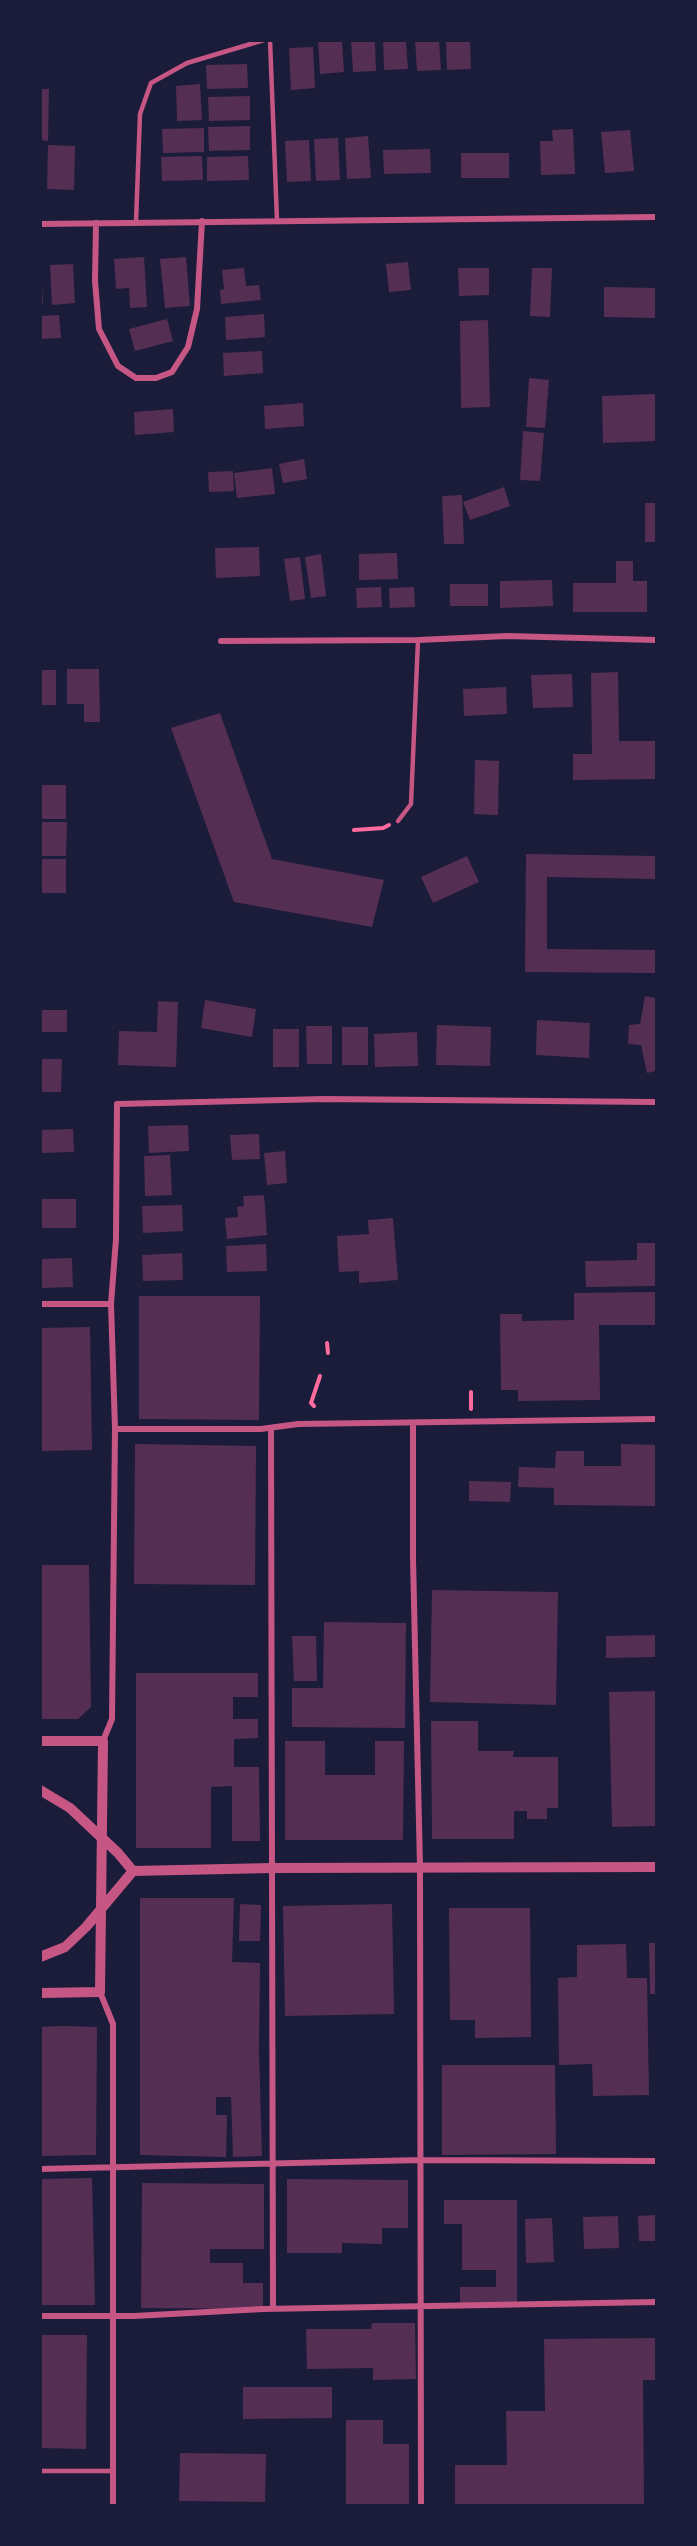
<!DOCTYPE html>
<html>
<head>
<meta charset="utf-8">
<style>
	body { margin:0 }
	#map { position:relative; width:697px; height:2546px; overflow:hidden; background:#1b1b3a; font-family:Helvetica,sans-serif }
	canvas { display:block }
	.frame { position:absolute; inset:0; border:42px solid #1b1b3a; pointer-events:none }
</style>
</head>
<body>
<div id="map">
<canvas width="697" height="2546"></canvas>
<div class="frame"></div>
</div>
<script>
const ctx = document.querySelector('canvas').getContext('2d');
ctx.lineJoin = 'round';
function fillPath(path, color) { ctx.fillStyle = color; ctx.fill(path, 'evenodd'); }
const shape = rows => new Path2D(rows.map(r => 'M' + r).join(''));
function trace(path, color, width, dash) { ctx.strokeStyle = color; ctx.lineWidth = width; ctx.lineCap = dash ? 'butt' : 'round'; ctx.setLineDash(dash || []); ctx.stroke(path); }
fillPath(shape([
	[318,40,342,40,344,72,320,74],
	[351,40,375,40,376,71,353,72],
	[383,40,406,40,408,69,384,70],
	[415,40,439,40,441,70,417,71],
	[446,40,470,40,471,69,447,70],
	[313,47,315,88,291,90,289,48],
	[247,64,248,88,207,89,206,65],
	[200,84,202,120,177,121,176,86],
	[40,89,49,89,48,141,40,140],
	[250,96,250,120,209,121,208,97],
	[250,126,250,150,209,151,208,127],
	[204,128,204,152,163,153,162,129],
	[573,129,575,174,541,175,540,141,553,141,552,130],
	[630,130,634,171,605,173,601,132],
	[368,136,371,178,347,179,345,138],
	[338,138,340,180,316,181,314,139],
	[309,140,311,181,287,182,285,141],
	[48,145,75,146,74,190,47,189],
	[430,149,431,173,384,174,383,150],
	[461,153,509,153,509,178,461,178],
	[202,156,203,180,162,181,161,157],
	[248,156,249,180,207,181,207,157],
	[144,257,147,307,130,308,129,288,116,289,114,259],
	[186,257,190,306,165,308,160,259],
	[408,262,411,290,389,292,386,264],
	[73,264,75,303,52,305,50,265],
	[244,268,246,286,259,285,261,300,221,304,220,290,224,289,222,270],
	[458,268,489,268,489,295,459,296],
	[532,268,552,268,550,317,530,316],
	[40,285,42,285,43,304,40,304],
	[604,287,656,288,656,318,604,317],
	[264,314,265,337,226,340,225,317],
	[59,315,61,338,40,339,40,316],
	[167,319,173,341,135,351,129,329],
	[488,320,490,407,461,408,460,321],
	[262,351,263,373,224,376,223,353],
	[529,378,549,380,545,428,526,427],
	[656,394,656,441,603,443,602,396],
	[303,403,304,426,265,429,264,406],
	[173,409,174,432,135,435,134,412],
	[523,431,544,433,540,481,520,480],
	[304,459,307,479,283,483,279,464],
	[272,468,275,494,237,498,234,473],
	[233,471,234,491,209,492,208,472],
	[504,487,510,506,470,520,463,502],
	[462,495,464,544,444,544,442,496],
	[645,503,656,503,656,542,645,542],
	[259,547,260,576,216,578,215,548],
	[397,553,398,579,359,580,359,554],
	[321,554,326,596,311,598,305,557],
	[300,557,305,599,290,601,284,559],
	[616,561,633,561,633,581,647,581,647,612,573,612,573,583,616,583],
	[552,580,553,606,500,608,500,581],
	[450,584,488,584,488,606,450,606],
	[381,587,382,607,357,608,356,588],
	[414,587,415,607,390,608,389,588],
	[67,669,99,669,100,722,84,722,84,704,67,704],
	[40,670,56,670,56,705,40,705],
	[618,672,619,741,656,741,656,779,573,780,573,754,592,754,591,673],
	[572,674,573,707,533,708,531,675],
	[506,687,507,714,464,716,463,689],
	[220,713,272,859,384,880,372,927,234,902,171,728],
	[475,760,499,761,498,815,474,814],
	[40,785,66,785,66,819,40,819],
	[40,822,67,822,66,856,40,856],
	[526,854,656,856,656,879,547,877,547,949,656,950,656,973,525,972],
	[467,856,479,882,433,903,421,877],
	[40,859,66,859,66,893,40,893],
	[645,996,656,998,656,1071,647,1073,641,1045,628,1044,629,1025,640,1024],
	[205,1000,256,1009,252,1037,201,1028],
	[158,1001,178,1002,176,1067,118,1065,119,1031,157,1032],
	[40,1010,67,1010,67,1032,40,1032],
	[537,1020,590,1023,589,1058,536,1055],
	[437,1025,491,1027,490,1066,436,1065],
	[306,1026,332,1026,332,1064,307,1064],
	[342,1027,368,1027,368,1065,342,1065],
	[273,1029,299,1029,299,1067,273,1067],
	[417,1032,418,1066,375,1067,374,1034],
	[40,1059,62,1059,61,1092,40,1092],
	[188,1125,189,1151,149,1153,148,1126],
	[73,1129,74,1152,40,1153,40,1130],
	[259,1134,260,1159,232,1160,230,1135],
	[285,1151,287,1183,267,1185,264,1153],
	[170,1155,172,1195,145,1196,144,1156],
	[264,1195,267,1235,227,1239,225,1218,238,1217,237,1207,244,1206,243,1196],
	[40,1199,76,1199,76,1228,40,1228],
	[182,1205,183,1231,143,1233,142,1206],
	[393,1218,398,1280,359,1283,359,1271,339,1272,337,1236,369,1234,368,1220],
	[637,1243,656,1243,656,1286,586,1287,585,1261,637,1260],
	[266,1244,267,1271,227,1272,226,1246],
	[182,1253,183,1280,143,1281,142,1255],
	[72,1258,73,1287,40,1288,40,1259],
	[656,1292,656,1325,599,1325,600,1400,518,1401,518,1390,501,1390,500,1314,522,1314,522,1321,574,1320,574,1293],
	[139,1296,260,1296,259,1420,139,1419],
	[90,1327,92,1450,40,1451,40,1328],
	[135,1444,256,1446,255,1585,134,1584],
	[621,1444,656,1445,656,1506,554,1505,554,1488,518,1487,519,1467,555,1468,556,1451,584,1451,584,1466,621,1466],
	[469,1481,511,1482,510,1502,469,1501],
	[40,1565,89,1565,91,1707,78,1719,40,1719],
	[432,1590,558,1592,556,1705,430,1702],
	[324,1622,406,1623,405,1728,292,1727,292,1688,323,1688],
	[656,1635,656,1657,606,1658,606,1636],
	[292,1636,316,1636,317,1681,294,1681],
	[136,1673,258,1673,258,1697,233,1697,233,1719,258,1719,258,1738,234,1739,234,1767,259,1767,260,1841,232,1841,232,1786,211,1787,211,1848,136,1848],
	[656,1691,656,1826,612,1827,609,1692],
	[431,1721,478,1721,478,1751,514,1751,513,1757,558,1757,558,1808,547,1808,547,1819,527,1819,527,1811,514,1811,514,1839,432,1839],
	[285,1741,325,1741,325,1775,375,1775,375,1741,404,1741,403,1840,285,1840],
	[140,1898,234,1898,232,1962,260,1963,259,2051,262,2156,233,2157,231,2097,216,2097,216,2115,227,2115,226,2157,140,2155],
	[240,1904,261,1905,260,1941,239,1941],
	[392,1904,394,2014,285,2016,283,1906],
	[449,1908,530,1908,531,2037,475,2038,475,2020,450,2020],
	[649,1943,656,1943,656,1994,650,1994],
	[626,1944,627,1978,647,1978,649,2095,593,2096,592,2064,559,2065,558,1978,577,1977,577,1945],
	[62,2026,97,2027,96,2155,40,2156,40,2027],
	[442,2065,555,2065,556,2154,442,2155],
	[92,2178,95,2305,40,2305,40,2179],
	[287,2179,408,2180,408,2228,382,2228,382,2244,342,2243,342,2253,287,2253],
	[142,2183,264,2184,264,2249,210,2249,210,2263,243,2263,243,2283,263,2283,263,2309,141,2308],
	[444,2200,517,2200,517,2303,460,2303,460,2287,496,2287,496,2270,462,2270,462,2224,444,2224],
	[656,2215,656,2241,639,2241,638,2216],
	[618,2216,619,2248,584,2249,583,2217],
	[552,2218,554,2262,526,2263,525,2219],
	[372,2323,415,2323,416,2379,373,2380,373,2368,307,2369,306,2329,371,2329],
	[40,2335,87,2335,86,2449,40,2448],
	[656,2338,656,2380,643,2380,644,2505,455,2505,455,2465,507,2465,506,2411,545,2411,544,2339],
	[243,2387,332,2387,332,2418,243,2419],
	[346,2420,383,2420,383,2444,409,2444,409,2505,346,2505],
	[180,2453,266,2454,265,2502,179,2501]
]), '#542f53');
trace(shape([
	[354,830,383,828,389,825],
	[327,1343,328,1353],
	[314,1406,311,1403,320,1376],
	[471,1409,471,1392]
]), '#ff6b9d', 4);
trace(shape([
	[270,40,277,220],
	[136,222,140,114,151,83,187,63,264,40],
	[398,821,411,804,418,640],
	[40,2471,113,2471]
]), '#c65784', 4.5);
trace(shape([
	[96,223,95,281,99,329,118,366,136,378,156,378,172,372,188,347,197,309,202,221],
	[40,224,656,217],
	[221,641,418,640,507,636,656,640],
	[40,1304,111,1304],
	[413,1423,413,1558,420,1867,421,2506],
	[115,1429,261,1429,298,1424,656,1419],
	[271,1429,273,2309],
	[103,1741,112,1719,115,1429,111,1304,116,1239,117,1104,324,1099,656,1102],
	[100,1992,113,2024,113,2506],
	[40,2169,421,2160,656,2161],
	[40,2316,134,2316,263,2309,656,2302]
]), '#c65784', 6);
trace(shape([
	[40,1741,103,1741,100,1992,40,1993],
	[40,1790,70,1808,118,1853,133,1871],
	[133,1871,272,1868,656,1867],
	[40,1957,65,1947,86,1927,133,1871]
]), '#c65784', 10);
</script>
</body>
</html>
